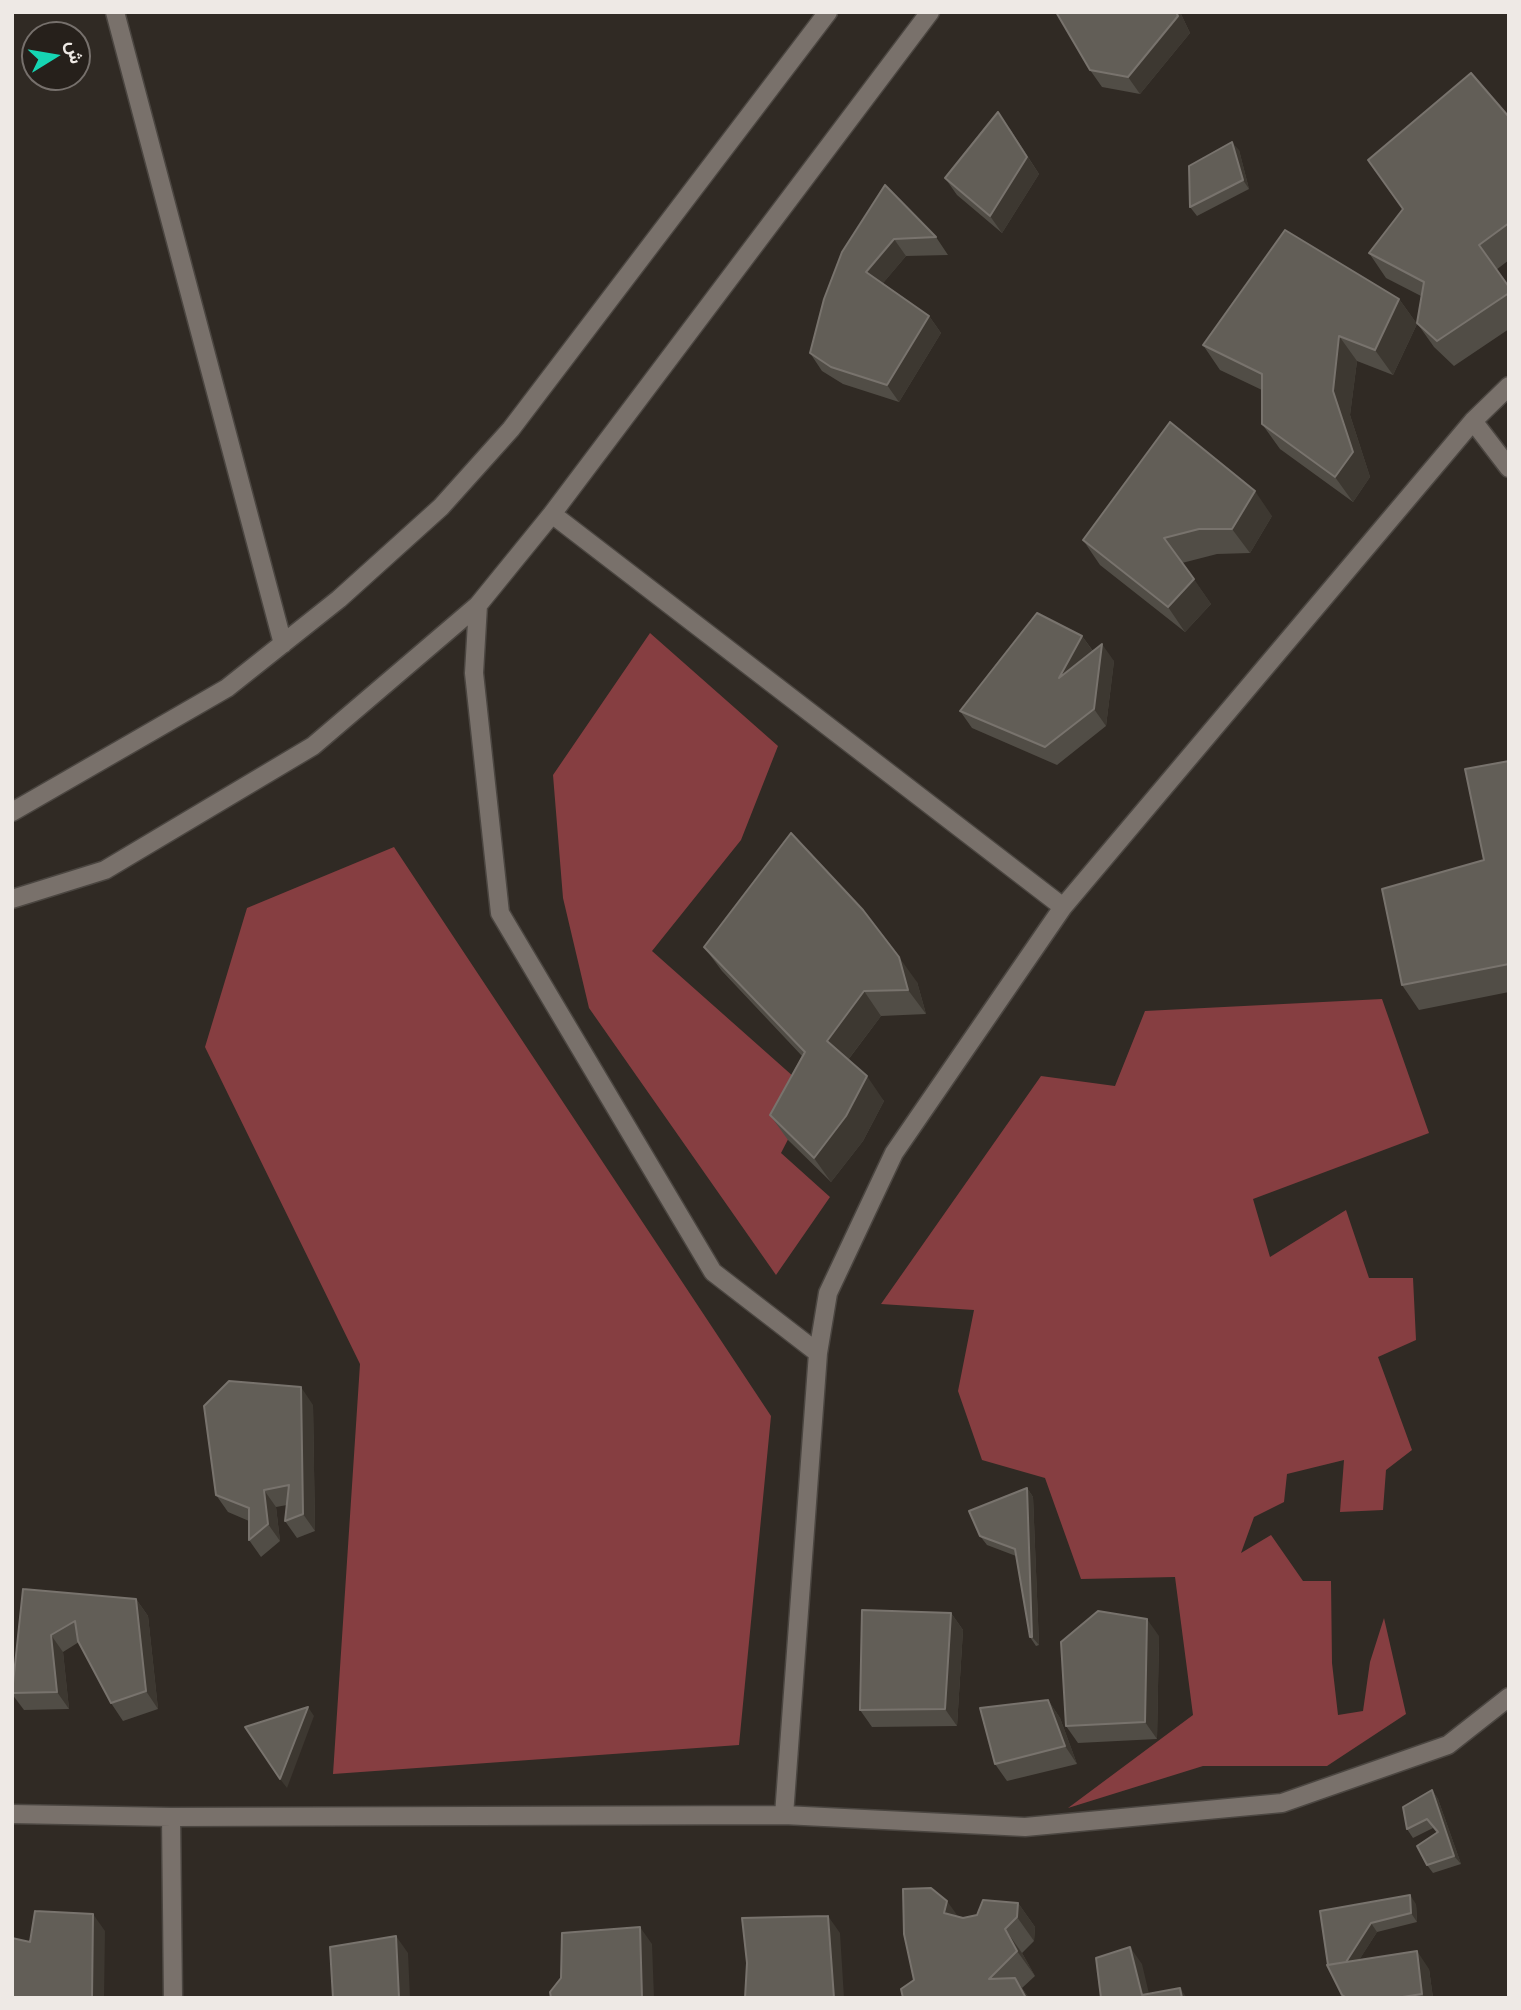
<!DOCTYPE html>
<html>
<head>
<meta charset="utf-8">
<style>
	body { margin:0 }
	#map { position:relative; width:1521px; height:2010px; overflow:hidden; background:#302a24; font-family:"Varela Round",Vazirmatn,sans-serif }
	canvas { display:block }
	.frame { position:absolute; inset:0; border:14px solid #eee9e5; pointer-events:none }
	.north { position:absolute; left:21px; top:21px; width:70px; height:70px; box-sizing:border-box; background:#26201b; border:2px solid #76706c; border-radius:50%; rotate:79deg; font-size:19px; font-weight:700; line-height:28px; text-align:center; color:#eee9e5 }
	.north::after { content:''; display:block; margin:auto; width:24px; height:32px; background:#16d5b3; clip-path:polygon(50% 0,100% 100%,50% 72%,0 100%) }
</style>
</head>
<body>
<div id="map">
<canvas width="1521" height="2010"></canvas>
<div class="frame"></div>
<div class="north">ش</div>
</div>
<script>
const ctx = document.querySelector('canvas').getContext('2d');
ctx.lineJoin = 'round';
function fillPath(path, color) { ctx.fillStyle = color; ctx.fill(path, 'evenodd'); }
const shape = rows => new Path2D(rows.map(r => 'M' + r).join(''));
function trace(path, color, width, dash) { ctx.strokeStyle = color; ctx.lineWidth = width; ctx.lineCap = dash ? 'butt' : 'round'; ctx.setLineDash(dash || []); ctx.stroke(path); }
fillPath(shape([
	[650,633,778,746,741,840,652,951,812,1093,781,1153,830,1197,776,1275,589,1008,563,898,553,775],
	[394,847,771,1416,739,1745,333,1774,360,1364,205,1047,247,908],
	[1382,999,1429,1133,1253,1199,1270,1257,1346,1210,1369,1278,1413,1278,1416,1340,1378,1357,1412,1450,1386,1470,1383,1510,1340,1512,1344,1460,1287,1474,1284,1502,1254,1517,1241,1553,1271,1535,1303,1581,1331,1581,1332,1663,1338,1715,1363,1711,1370,1662,1384,1618,1406,1714,1327,1766,1203,1766,1068,1808,1193,1715,1175,1577,1081,1579,1045,1478,982,1460,958,1391,974,1310,881,1304,1041,1076,1115,1086,1145,1011]
]), '#863e41');
const minor = shape([
	[115,12,283,644],
	[1473,421,1509,468],
	[552,514,1063,907],
	[478,605,474,673,500,913,713,1272,818,1353,784,1815],
	[12,812,227,688,339,599,441,507,511,429,828,12],
	[12,899,105,870,313,746,478,605,552,514,930,12],
	[818,1353,828,1293,894,1153,1063,907,1473,421,1509,386],
	[12,1814,171,1817,784,1815,1025,1827,1282,1803,1448,1745,1509,1697],
	[171,1817,173,1998]
]);
trace(minor, '#4b4641', 21);
trace(minor, '#79716b', 18);
fillPath(shape([
	[1056,12,1180,12,1190,33,1140,94,1102,87,1090,70],
	[1509,117,1509,260,1496,270,1509,287,1509,329,1454,366,1434,347,1417,323,1421,296,1386,278,1369,253],
	[1010,129,1039,174,1002,233,957,195,945,178],
	[1239,150,1249,189,1197,216,1190,207],
	[885,185,936,237,948,255,906,256,883,283,929,316,941,333,899,402,843,384,822,371,810,353],
	[1399,299,1417,324,1393,375,1357,361,1350,415,1370,477,1353,502,1280,449,1262,424,1262,390,1220,370,1203,345],
	[1272,516,1250,553,1217,554,1182,563,1211,604,1185,632,1100,565,1083,540],
	[1082,636,1093,651,1114,661,1106,726,1057,765,972,728,960,711],
	[1509,761,1509,992,1419,1010,1402,985,1484,860],
	[704,947,917,982,926,1014,881,1016,848,1060,884,1101,863,1141,831,1182,788,1140,770,1115,802,1056,722,971],
	[313,1405,315,1531,297,1538,285,1521,287,1505,276,1507,280,1541,261,1557,249,1540,249,1521,228,1512,216,1495],
	[1027,1488,1033,1497,1039,1645,1036,1646,1030,1637,1016,1556,987,1545,980,1536],
	[23,1589,136,1599,148,1616,158,1709,123,1721,111,1703,79,1642,63,1652,69,1709,24,1710,12,1694],
	[951,1613,963,1630,957,1726,872,1727,860,1710],
	[1159,1636,1157,1739,1078,1743,1066,1726],
	[1048,1700,1060,1718,1077,1764,1007,1781,995,1764],
	[1432,1790,1438,1799,1461,1864,1433,1873,1427,1865,1437,1833,1433,1828,1413,1838,1407,1829],
	[1018,1903,1035,1927,1034,1941,1022,1953,1035,1976,1022,1988,1029,1998,903,1998,958,1916,963,1918,977,1915],
	[1416,1904,1417,1922,1377,1932,1359,1960,1429,1969,1433,1998,1344,1998,1328,1965,1320,1911]
]), '#514d46');
fillPath(shape([
	[1176,12,1180,12,1190,33,1140,94,1128,77],
	[998,112,1039,174,1002,233,990,216],
	[1232,142,1239,150,1249,189,1243,180],
	[894,239,906,256,878,289,866,272],
	[1399,299,1417,324,1393,375,1375,350],
	[929,316,941,333,899,402,887,385],
	[1339,336,1357,361,1350,415,1370,477,1353,502,1335,477,1333,391],
	[1255,491,1272,516,1250,553,1232,529],
	[1194,579,1211,604,1185,632,1168,607],
	[1082,636,1094,653,1059,678],
	[1102,644,1114,661,1106,726,1094,709],
	[899,957,917,982,926,1014,908,990],
	[864,991,881,1016,844,1065,827,1041],
	[867,1076,884,1101,863,1141,831,1182,814,1158],
	[301,1387,313,1405,315,1531,303,1514],
	[1027,1488,1033,1497,1039,1645,1032,1637],
	[264,1490,276,1507,280,1541,268,1524],
	[136,1599,148,1616,158,1709,146,1691],
	[951,1613,963,1630,957,1726,945,1709],
	[1147,1619,1159,1636,1157,1739,1145,1722],
	[51,1635,63,1652,69,1709,57,1692],
	[1048,1700,1060,1718,1077,1764,1065,1746],
	[308,1707,314,1716,287,1788,280,1779],
	[1432,1790,1438,1799,1461,1864,1454,1856],
	[1410,1895,1416,1904,1417,1922,1411,1913],
	[947,1901,965,1926,944,1913],
	[1018,1903,1035,1927,1034,1941,1017,1917],
	[93,1914,105,1931,104,1998,92,1998],
	[828,1916,840,1933,844,1998,834,1998],
	[1371,1923,1377,1932,1351,1973,1345,1965],
	[640,1927,652,1944,654,1998,642,1998],
	[1005,1929,1022,1953,1035,1976,1017,1951],
	[396,1936,408,1953,410,1998,399,1998],
	[1130,1947,1142,1964,1150,1998,1142,1995],
	[1417,1951,1429,1969,1433,1998,1425,1998,1422,1994],
	[1015,1978,1029,1998,1026,1998],
	[1180,1988,1187,1998,1182,1998]
]), '#3d3831');
const building = shape([
	[1056,12,1176,12,1178,16,1128,77,1090,70,1056,12],
	[1471,73,1509,117,1509,223,1479,245,1509,287,1509,293,1437,341,1417,323,1424,282,1369,253,1403,209,1368,160,1471,73],
	[998,112,1027,157,990,216,945,178,998,112],
	[1232,142,1243,180,1190,207,1189,166,1232,142],
	[885,185,936,237,894,239,866,272,929,316,887,385,831,367,810,353,824,299,842,252,885,185],
	[1285,230,1399,299,1375,350,1339,336,1333,391,1353,452,1335,477,1262,424,1262,374,1203,345,1285,230],
	[1170,422,1255,491,1232,529,1199,529,1164,538,1194,579,1168,607,1083,540,1170,422],
	[1037,613,1082,636,1059,678,1102,644,1094,709,1045,747,960,711,1037,613],
	[1509,761,1509,964,1402,985,1382,889,1484,860,1465,769,1509,761],
	[791,833,863,910,899,957,908,990,864,991,827,1041,867,1076,846,1116,814,1158,770,1115,805,1052,704,947,791,833],
	[229,1381,301,1387,303,1514,285,1521,289,1485,264,1490,268,1524,249,1540,249,1508,216,1495,204,1406,229,1381],
	[1027,1488,1032,1637,1030,1637,1015,1549,980,1536,969,1511,1027,1488],
	[23,1589,136,1599,146,1691,111,1703,78,1641,75,1621,51,1635,57,1692,12,1693,23,1589],
	[862,1610,951,1613,945,1709,860,1710,862,1610],
	[1098,1611,1147,1619,1145,1722,1066,1726,1061,1642,1098,1611],
	[1048,1700,1065,1746,995,1764,980,1708,1048,1700],
	[308,1707,280,1779,245,1727,308,1707],
	[1432,1790,1454,1856,1427,1865,1417,1846,1438,1832,1427,1819,1407,1829,1403,1807,1432,1790],
	[931,1888,947,1901,944,1913,963,1918,977,1915,983,1900,1018,1903,1017,1917,1005,1929,1017,1951,989,1979,1015,1978,1026,1998,903,1998,901,1989,914,1980,904,1934,903,1889,931,1888],
	[1410,1895,1411,1913,1371,1923,1346,1962,1328,1965,1320,1911,1410,1895],
	[35,1911,93,1914,92,1998,12,1998,12,1938,30,1942,35,1911],
	[828,1916,834,1998,745,1998,747,1963,742,1918,828,1916],
	[640,1927,642,1998,551,1998,550,1992,561,1978,562,1933,640,1927],
	[396,1936,399,1998,333,1998,330,1947,396,1936],
	[1130,1947,1142,1995,1180,1988,1182,1998,1101,1998,1096,1958,1130,1947],
	[1417,1951,1422,1994,1396,1998,1347,1998,1342,1995,1327,1965,1417,1951]
]);
fillPath(building, '#625e57');
trace(building, '#78736d', 2);
</script>
</body>
</html>
